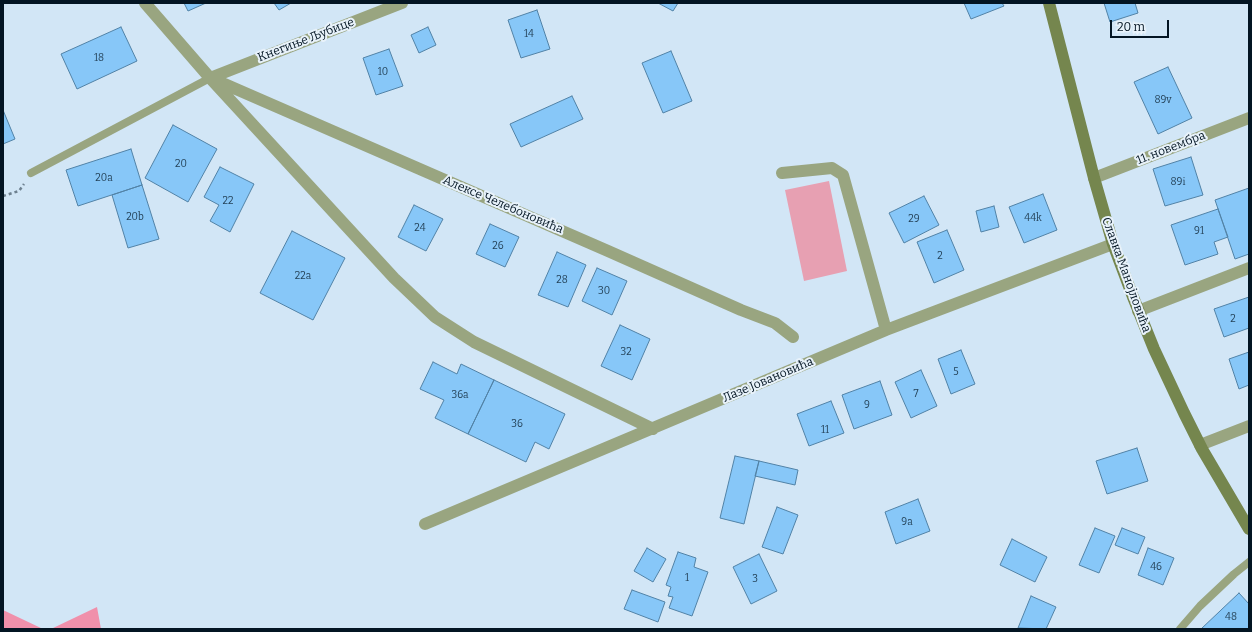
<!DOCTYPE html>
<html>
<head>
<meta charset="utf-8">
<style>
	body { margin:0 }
	#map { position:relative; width:1252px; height:632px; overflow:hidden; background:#d2e6f6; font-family:Bitter,serif }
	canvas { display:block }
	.frame { position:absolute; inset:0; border:4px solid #031523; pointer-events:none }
	.scale { position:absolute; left:1110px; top:20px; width:59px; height:18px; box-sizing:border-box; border:2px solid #031523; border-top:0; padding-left:5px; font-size:12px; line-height:14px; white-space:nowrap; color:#031523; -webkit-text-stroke:3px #e8f2fa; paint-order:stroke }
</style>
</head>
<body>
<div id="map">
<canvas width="1252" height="632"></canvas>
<div class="frame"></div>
<div class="scale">20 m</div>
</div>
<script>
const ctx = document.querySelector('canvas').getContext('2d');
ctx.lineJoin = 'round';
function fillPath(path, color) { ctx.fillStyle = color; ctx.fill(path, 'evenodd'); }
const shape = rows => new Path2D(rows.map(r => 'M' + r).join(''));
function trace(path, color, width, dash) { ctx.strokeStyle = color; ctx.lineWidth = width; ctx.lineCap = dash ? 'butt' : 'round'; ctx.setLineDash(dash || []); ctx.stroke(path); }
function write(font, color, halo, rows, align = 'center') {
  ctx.font = font + ' Bitter,serif'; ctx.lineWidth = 4; ctx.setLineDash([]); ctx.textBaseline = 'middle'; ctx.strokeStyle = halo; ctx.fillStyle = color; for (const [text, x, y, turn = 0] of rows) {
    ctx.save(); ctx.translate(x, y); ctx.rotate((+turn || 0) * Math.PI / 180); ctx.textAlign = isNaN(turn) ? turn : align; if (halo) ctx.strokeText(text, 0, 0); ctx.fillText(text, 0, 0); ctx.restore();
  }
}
fillPath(shape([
	[829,181,847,271,804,281,785,190]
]), '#e7a0b2');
fillPath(shape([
	[97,607,101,629,51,629],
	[3,610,43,629,3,629]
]), '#f090ab');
const building = shape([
	[184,3,206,3,188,11,184,3],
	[274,3,291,3,279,10,274,3],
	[658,3,678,3,673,11,658,3],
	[964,3,1002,3,1004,6,971,19,964,3],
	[1104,3,1135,3,1138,13,1110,22,1104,3],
	[537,10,550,49,521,58,508,20,537,10],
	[121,27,137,61,77,89,61,54,121,27],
	[428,27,436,45,419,53,411,35,428,27],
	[389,49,403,86,376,95,363,58,389,49],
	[671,51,692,101,663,113,642,63,671,51],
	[1168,67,1192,118,1158,134,1134,82,1168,67],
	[572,96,583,119,521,147,510,124,572,96],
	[3,110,15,139,3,144,3,110],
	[173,125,217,149,188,202,145,178,173,125],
	[131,149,142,185,78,206,66,170,131,149],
	[1191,157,1203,195,1165,206,1153,169,1191,157],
	[220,167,254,184,230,232,210,221,219,205,204,197,220,167],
	[142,185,159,239,128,248,112,195,142,185],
	[1249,188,1249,254,1235,259,1215,200,1249,188],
	[1043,194,1057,230,1024,243,1009,207,1043,194],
	[924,196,939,225,904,243,889,213,924,196],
	[414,205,443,219,426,251,398,237,414,205],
	[994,206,999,227,981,232,976,211,994,206],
	[1218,209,1228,237,1214,242,1218,254,1185,265,1171,225,1218,209],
	[490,224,519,237,505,267,476,254,490,224],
	[947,230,964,270,934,283,917,242,947,230],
	[292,231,345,258,313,320,260,293,292,231],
	[557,252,586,265,568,307,538,295,557,252],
	[597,268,627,281,612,315,582,301,597,268],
	[1249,297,1249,328,1224,337,1214,309,1249,297],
	[620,325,650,339,632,380,601,366,620,325],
	[961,350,975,384,951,394,938,359,961,350],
	[1249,352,1249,385,1239,389,1229,359,1249,352],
	[433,362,457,374,461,364,494,380,468,434,435,418,444,400,420,389,433,362],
	[921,370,937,406,911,418,895,382,921,370],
	[494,380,565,414,549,449,535,442,526,462,468,434,494,380],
	[880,381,892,415,854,429,842,395,880,381],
	[831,401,844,433,809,446,797,414,831,401],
	[1137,448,1148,481,1107,494,1096,461,1137,448],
	[735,456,759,461,744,524,720,518,735,456],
	[759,461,798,470,795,485,755,476,759,461],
	[918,499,930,531,896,544,885,512,918,499],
	[777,507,798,515,783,554,762,547,777,507],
	[1095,528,1115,536,1099,573,1079,565,1095,528],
	[1122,528,1145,537,1138,554,1115,545,1122,528],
	[1012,539,1047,557,1035,582,1000,565,1012,539],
	[647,548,666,559,653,582,634,571,647,548],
	[1148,548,1174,558,1163,585,1138,575,1148,548],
	[678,552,696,558,694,567,708,572,692,616,669,608,673,597,668,596,671,587,666,585,678,552],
	[759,554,777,591,751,604,733,567,759,554],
	[632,590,665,602,658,622,624,609,632,590],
	[1239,593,1249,604,1249,629,1201,629,1239,593],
	[1031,596,1056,607,1046,629,1018,628,1031,596]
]);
fillPath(building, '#87c7f8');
trace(building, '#5182a6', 1);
trace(shape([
	[3,196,19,191,24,184]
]), '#6e8190', 2.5, [3, 3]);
trace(shape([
	[31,173,210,78],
	[1180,629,1200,606,1234,574,1249,562]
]), '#99a580', 8);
trace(shape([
	[145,3,210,78,394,278,435,317,474,342,653,429],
	[210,78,402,3],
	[213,79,608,251,741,310,775,323,793,337],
	[782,173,832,168,843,175,886,330],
	[1094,178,1249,118],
	[1138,311,1249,268],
	[1200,445,1249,426],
	[425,524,886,330,1113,244]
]), '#99a580', 12);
trace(shape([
	[1049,3,1094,178,1113,244,1133,297,1154,349,1184,413,1202,449,1249,529]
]), '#75864e', 12);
write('10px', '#244258', null, [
	["14",529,34],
	["18",99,58],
	["10",383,72],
	["89v",1163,100],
	["20",181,164],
	["20a",104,178],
	["89i",1178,182],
	["22",228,201],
	["20b",135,217],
	["44k",1033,218],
	["29",914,219],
	["24",420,228],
	["91",1199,231],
	["26",498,246],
	["2",940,256],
	["22a",303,276],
	["28",562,280],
	["30",604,291],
	["2",1233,319],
	["32",626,352],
	["5",956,372],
	["7",916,394],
	["36a",460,395],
	["9",867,405],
	["36",517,424],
	["11",825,430],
	["9a",907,522],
	["46",1156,567],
	["1",687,578],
	["3",755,579],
	["48",1231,617]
]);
write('12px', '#031523', '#e8f2fa', [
	["Кнегиње Љубице",306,40,-21],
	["11. новембра",1171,148,-21],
	["Алексе Челебоновића",503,205,23],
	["Славка Манојловића",1126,275,70],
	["Лазе Јовановића",768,380,-23]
]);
</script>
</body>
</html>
